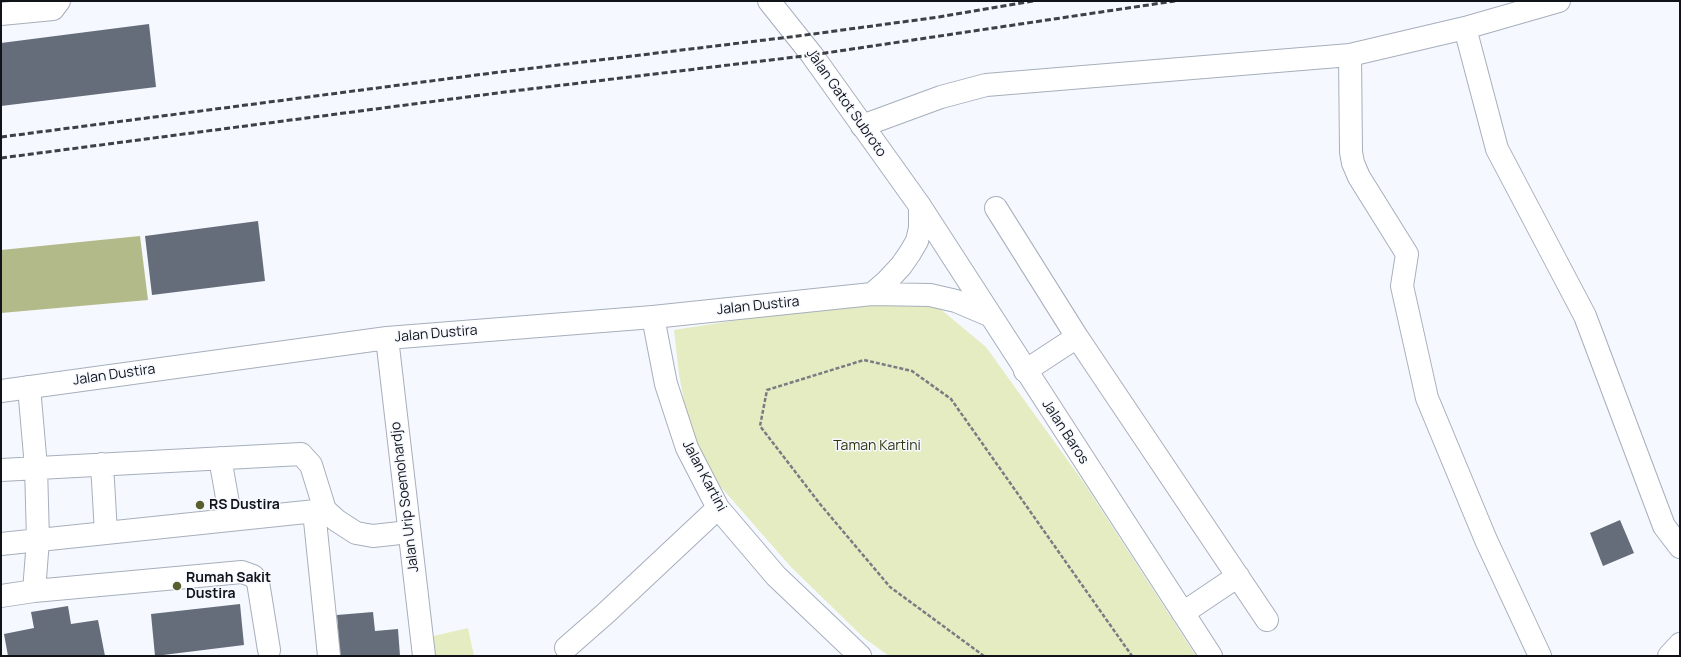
<!DOCTYPE html>
<html>
<head>
<meta charset="utf-8">
<style>
	body { margin:0 }
	#map { position:relative; width:1681px; height:657px; overflow:hidden; background:#f5f8fe; font-family:Manrope,sans-serif }
	canvas { display:block }
	.frame { position:absolute; inset:0; border:2px solid #101318; pointer-events:none }
</style>
</head>
<body>
<div id="map">
<canvas width="1681" height="657"></canvas>
<div class="frame"></div>
</div>
<script>
const ctx = document.querySelector('canvas').getContext('2d');
ctx.lineJoin = 'round';
function fillPath(path, color) { ctx.fillStyle = color; ctx.fill(path, 'evenodd'); }
const shape = rows => new Path2D(rows.map(r => 'M' + r).join(''));
function trace(path, color, width, dash) { ctx.strokeStyle = color; ctx.lineWidth = width; ctx.lineCap = dash ? 'butt' : 'round'; ctx.setLineDash(dash || []); ctx.stroke(path); }
function write(font, color, halo, rows, align = 'center') {
  ctx.font = font + ' Manrope,sans-serif'; ctx.lineWidth = 3; ctx.setLineDash([]); ctx.textBaseline = 'middle'; ctx.strokeStyle = halo; ctx.fillStyle = color; for (const [text, x, y, turn = 0] of rows) {
    ctx.save(); ctx.translate(x, y); ctx.rotate((+turn || 0) * Math.PI / 180); ctx.textAlign = isNaN(turn) ? turn : align; if (halo) ctx.strokeText(text, 0, 0); ctx.fillText(text, 0, 0); ctx.restore();
  }
}
fillPath(shape([
	[860,301,938,307,986,347,1084,483,1196,656,889,656,864,638,791,567,720,486,690,433,679,374,674,330],
	[468,628,474,656,432,656,429,637]
]), '#e5ecc1');
fillPath(shape([
	[140,236,148,300,1,313,1,250]
]), '#b3ba8a');
fillPath(shape([
	[149,24,156,87,1,106,1,43],
	[258,221,265,281,152,295,145,236],
	[1620,520,1634,553,1603,566,1590,533],
	[240,604,244,645,155,656,151,614],
	[68,606,71,624,98,620,105,656,8,656,4,634,34,628,31,612],
	[373,612,375,631,398,629,400,656,340,656,337,615]
]), '#656d7a');
const minor = shape([
	[1,14,53,9,59,1],
	[1465,28,1497,149,1585,316,1664,526,1680,547],
	[1350,55,1351,152,1353,163,1359,177,1407,254,1402,286,1427,398,1486,540,1540,656],
	[862,126,941,97,986,85,1350,55,1465,28,1559,1],
	[996,208,1077,337],
	[653,317,666,384,687,448,718,508,776,576,860,656],
	[1025,371,1077,337,1267,620],
	[220,458,231,520],
	[102,464,106,533],
	[1,470,301,454,311,465,325,510,336,520,356,533,373,536,409,532],
	[314,511,329,656],
	[1,544,325,510],
	[34,591,242,572,253,576,258,582,269,650],
	[1,596,34,591,38,540,36,467,29,387],
	[1183,613,1238,576],
	[566,648,606,613,718,508],
	[1669,656,1680,644]
]);
const major = shape([
	[769,1,812,55,920,206,1211,656],
	[872,294,887,281,901,266,910,253,917,241,920,228,920,206],
	[387,338,424,656],
	[1,391,387,338,653,317,872,294,930,295,956,301,989,315]
]);
trace(minor, '#a6afbc', 24);
trace(major, '#a6afbc', 24);
trace(shape([
	[984,656,890,587,820,504,760,426,767,390,864,360,912,371,951,399,1132,656]
]), '#797c82', 2.5, [4, 2]);
trace(minor, '#fff', 22);
trace(major, '#fff', 22);
trace(shape([
	[1,137,492,73,798,36,939,17,1033,1],
	[1,158,505,92,812,55,1175,1]
]), '#3d4045', 3, [6, 3]);
for (const [x, y, r, color] of [
	[200,505,5,"#585e2c"],
	[177,586,5,"#585e2c"]
]) { const dot = new Path2D(); dot.arc(x, y, r, 0, 2 * Math.PI); ctx.fillStyle = color; ctx.fill(dot); trace(dot, '#f5f8fe', 1.5); }
write('14px', '#101318', '#f5f8fe', [
	["Jalan Gatot Subroto",846,103,55],
	["Jalan Dustira",758,306,-6],
	["Jalan Dustira",436,334,-5],
	["Jalan Dustira",114,375,-8],
	["Jalan Baros",1065,432,57],
	["Jalan Kartini",704,476,62],
	["Jalan Urip Soemohardjo",405,497,-97]
]);
write('14px', '#30340f', '#f5f8fe', [
	["Taman Kartini",877,446]
]);
write('bold 14px', '#101318', '#f5f8fe', [
	["RS Dustira",209,505],
	["Rumah Sakit",186,578],
	["Dustira",186,594]
], 'left');
</script>
</body>
</html>
